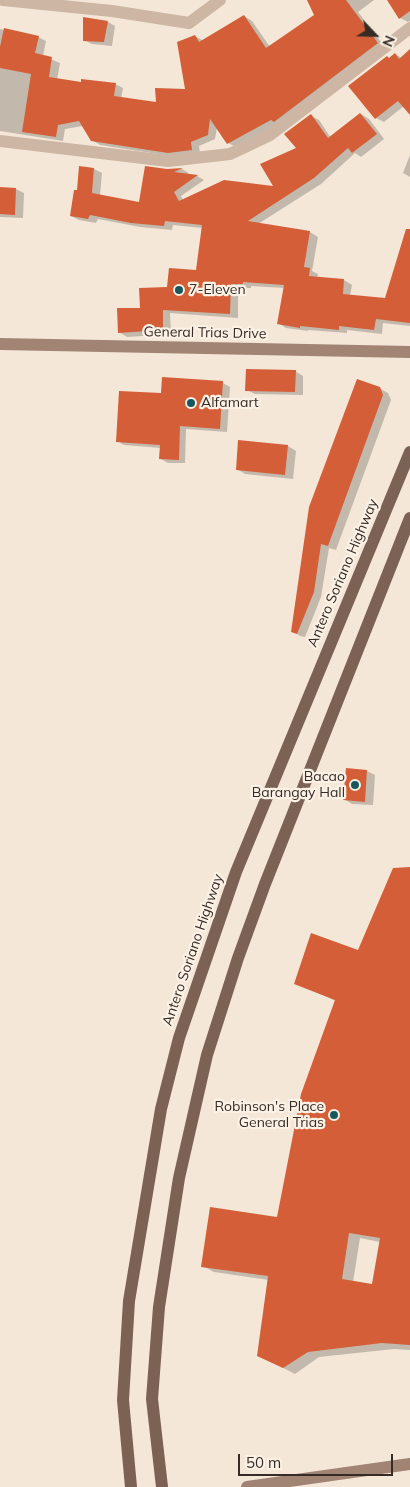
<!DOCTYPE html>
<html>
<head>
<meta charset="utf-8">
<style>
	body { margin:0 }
	#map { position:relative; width:410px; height:1487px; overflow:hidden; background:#f4e7d8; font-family:Mulish,sans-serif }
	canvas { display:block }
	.north { position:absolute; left:350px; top:10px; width:50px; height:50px; -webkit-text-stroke:4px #fbf1e4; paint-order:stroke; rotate:114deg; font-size:14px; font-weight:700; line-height:20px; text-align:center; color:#372b26 }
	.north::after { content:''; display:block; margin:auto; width:18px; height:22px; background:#372b26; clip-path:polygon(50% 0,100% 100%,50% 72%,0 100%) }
	.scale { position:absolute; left:238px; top:1454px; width:155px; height:22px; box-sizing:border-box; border:2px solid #372b26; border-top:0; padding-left:6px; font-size:15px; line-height:18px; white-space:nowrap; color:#372b26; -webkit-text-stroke:4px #fbf1e4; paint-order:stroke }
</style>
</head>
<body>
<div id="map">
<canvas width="410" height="1487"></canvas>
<div class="north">N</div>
<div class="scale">50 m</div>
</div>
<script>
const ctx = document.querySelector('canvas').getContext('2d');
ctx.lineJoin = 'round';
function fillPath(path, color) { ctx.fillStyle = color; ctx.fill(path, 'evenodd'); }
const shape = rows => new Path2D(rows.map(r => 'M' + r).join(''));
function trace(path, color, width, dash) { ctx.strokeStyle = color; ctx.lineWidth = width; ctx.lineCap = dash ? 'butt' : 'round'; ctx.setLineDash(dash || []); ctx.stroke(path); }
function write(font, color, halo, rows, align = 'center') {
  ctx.font = font + ' Mulish,sans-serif'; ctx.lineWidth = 4.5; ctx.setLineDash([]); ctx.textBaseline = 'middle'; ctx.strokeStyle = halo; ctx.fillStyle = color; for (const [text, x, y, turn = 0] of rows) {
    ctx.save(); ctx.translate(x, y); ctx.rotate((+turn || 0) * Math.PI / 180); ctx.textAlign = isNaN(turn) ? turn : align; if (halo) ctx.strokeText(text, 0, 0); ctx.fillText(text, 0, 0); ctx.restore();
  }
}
fillPath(shape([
	[307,0,374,0,358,12,385,47,283,125,236,147,228,143,217,128,215,139,199,146,200,154,177,157,100,145,92,140,83,126,65,129,63,141,0,131,0,23,0,29,38,37,46,41,43,56,60,63,57,80,82,84,115,84,123,88,121,99,158,103,187,90,195,36,204,41,244,16,252,21,270,47,316,16],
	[388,0,410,0,410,21,408,22,400,18],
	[108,22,115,26,112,46,92,44,84,40],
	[410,51,410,111,404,106,384,122,376,118,389,58,395,54,402,58],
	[361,114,369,119,384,139,361,157,355,153,321,184,258,224,310,232,318,237,312,271,318,274,317,278,344,280,352,285,350,296,386,300,410,252,410,326,383,323,382,334,347,330,347,333,308,330,308,331,286,328,278,323,284,288,251,286,251,288,238,288,238,318,170,313,171,334,127,337,119,332,141,310,168,288,197,271,202,228,173,225,172,230,140,227,98,219,96,223,79,220,71,216,78,192,94,169,102,173,100,195,140,204,167,170,182,169,189,173,185,175,197,176,204,180,181,196,183,200,275,188,298,149,311,116,319,120,331,138],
	[410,155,410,177,403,173],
	[0,188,16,189,24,193,23,218,0,217],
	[295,371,303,376,303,395,255,394,247,390],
	[163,379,223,383,230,387,227,432,186,429,185,463,168,463,161,459,161,448,124,445,117,441,162,395],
	[379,388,388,393,391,400,336,550,329,548,321,597,305,637,300,636,292,631,310,507],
	[288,446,296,451,293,479,245,474,237,469],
	[367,771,375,775,373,805,352,804,344,799],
	[410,868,410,1350,394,1349,319,1357,295,1374,258,1355,269,1280,214,1272,203,1266,278,1218,336,1001,295,983,358,951],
	[360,1238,380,1242,373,1285,353,1282]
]), '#0003');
fillPath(shape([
	[307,0,346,0,378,43,274,122,271,120,227,144,210,119,208,135,191,142,192,150,168,153,91,141,79,121,58,125,56,137,22,132,31,74,0,68,0,47,4,28,39,36,35,53,52,57,49,77,81,82,81,79,116,83,114,96,156,102,155,88,185,89,177,42,195,35,199,42,244,15,266,48,314,15],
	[387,0,410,0,410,11,399,19],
	[83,17,108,21,104,42,83,41],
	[410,49,410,115,398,101,375,119,348,86,387,56,389,58,395,53,399,59],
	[360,113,377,134,352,153,348,148,314,178,248,221,310,231,304,267,310,268,309,276,344,279,343,294,385,298,406,229,410,229,410,323,376,319,374,330,339,326,339,330,300,326,300,328,277,324,284,285,243,282,243,284,231,284,230,314,163,310,163,330,118,333,117,308,140,308,139,288,167,287,169,268,196,270,202,225,165,221,164,226,131,223,90,215,88,219,70,216,74,190,77,190,79,166,94,168,92,193,139,202,145,166,167,169,183,168,174,172,198,175,174,192,179,201,224,180,273,186,260,164,296,148,284,134,311,114,328,138],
	[0,187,16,188,15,215,0,214],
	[246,369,296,370,295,392,245,391],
	[162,377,223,381,220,429,180,426,179,460,159,459,160,445,116,442,119,391,161,393],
	[357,379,380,387,383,395,328,546,321,544,314,592,297,634,291,632,309,507],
	[238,440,288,445,285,475,236,470],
	[346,768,367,770,365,802,343,800],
	[410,867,410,1345,382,1343,308,1352,283,1368,257,1356,268,1276,201,1267,210,1207,277,1217,301,1094,335,1000,294,984,311,933,358,950,393,868],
	[349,1233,380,1238,372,1284,342,1279]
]), '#d35e37');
trace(shape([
	[3,0,112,11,189,23,220,0],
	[0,141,168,161,230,154,270,135,410,28]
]), '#cdb6a3', 12);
trace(shape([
	[0,344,410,352],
	[247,1487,410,1464]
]), '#a18474', 12);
trace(shape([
	[131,1487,123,1400,129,1301,161,1109,179,1038,236,872,410,452],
	[162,1487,152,1399,159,1307,179,1178,207,1055,238,958,265,884,410,518]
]), '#7b6255', 12);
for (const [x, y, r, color] of [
	[179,290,5,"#17575d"],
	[191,403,5,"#17575d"],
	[355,785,5,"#17575d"],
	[334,1115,5,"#17575d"]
]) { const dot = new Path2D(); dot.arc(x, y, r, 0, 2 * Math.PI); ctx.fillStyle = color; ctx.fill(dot); trace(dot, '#fbf1e4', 2); }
write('14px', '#372b26', '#fbf1e4', [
	["7-Eleven",189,290],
	["Alfamart",201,403],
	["Bacao",345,777,"right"],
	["Barangay Hall",345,793,"right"],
	["Robinson's Place",324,1107,"right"],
	["General Trias",324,1123,"right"]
], 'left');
write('14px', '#372b26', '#fbf1e4', [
	["General Trias Drive",205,333,1],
	["Antero Soriano Highway",343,573,-67],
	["Antero Soriano Highway",193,950,-71]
]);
</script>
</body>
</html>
